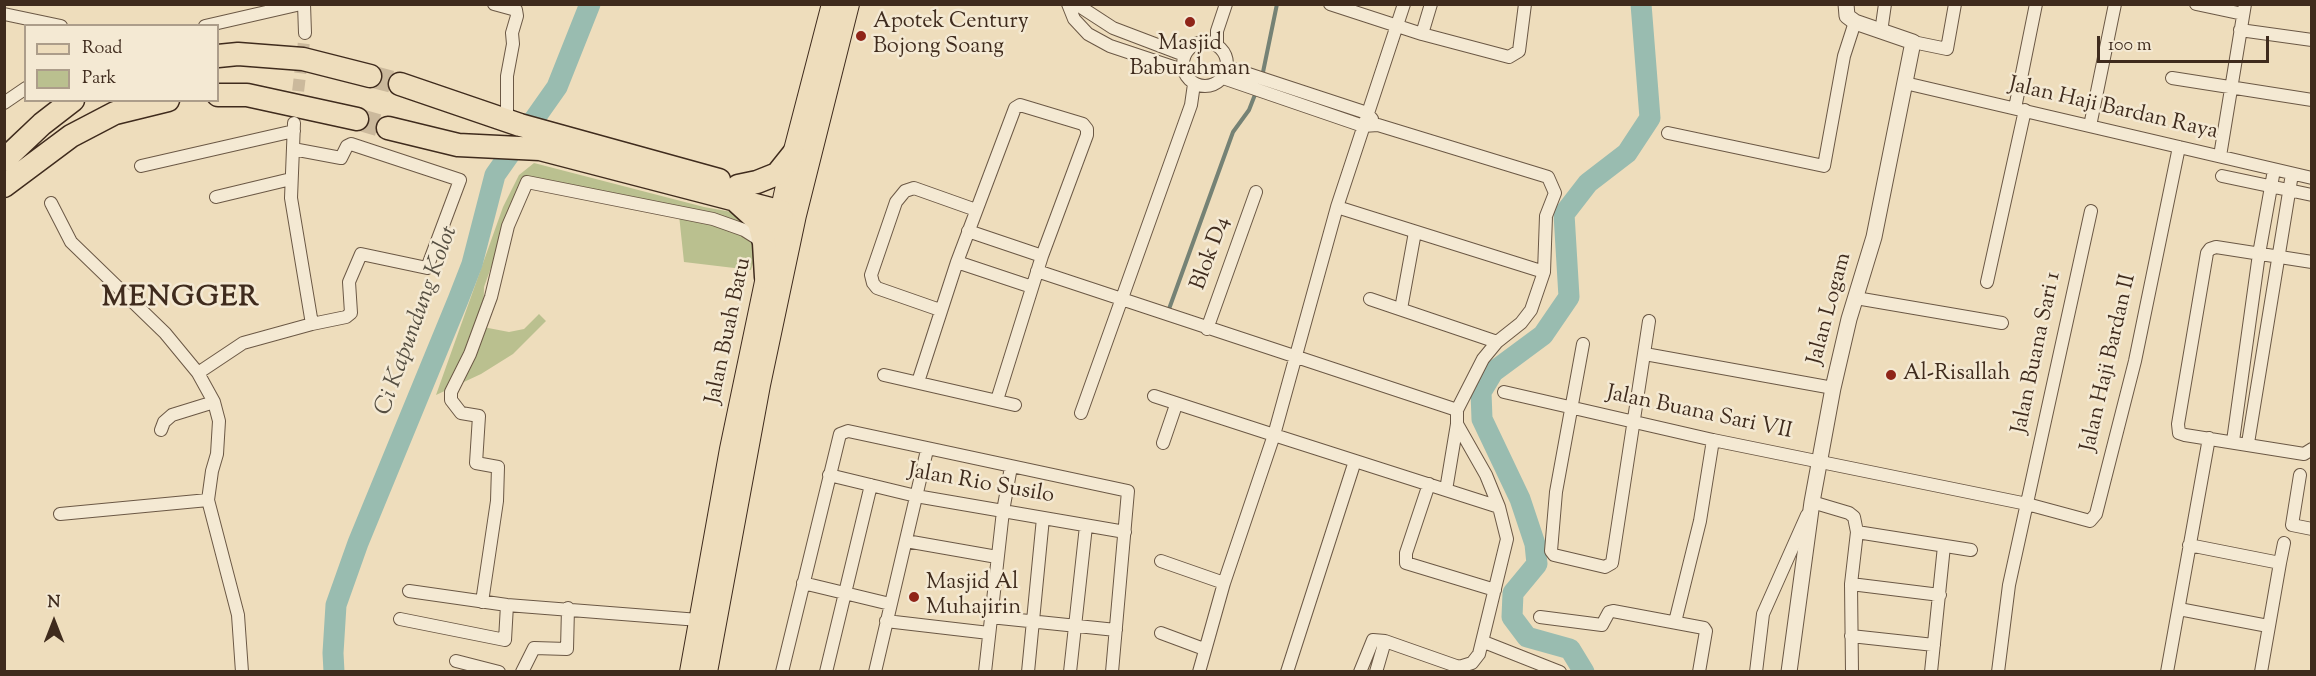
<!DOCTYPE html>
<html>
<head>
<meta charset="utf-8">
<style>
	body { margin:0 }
	#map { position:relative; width:2316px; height:676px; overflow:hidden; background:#eeddbc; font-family:"Sorts Mill Goudy",serif }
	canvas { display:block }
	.frame { position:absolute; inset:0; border:6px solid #3f2b1d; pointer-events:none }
	.legend { position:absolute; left:24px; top:24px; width:195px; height:78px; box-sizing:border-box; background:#f4e9d3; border:2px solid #ac9d8a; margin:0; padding:8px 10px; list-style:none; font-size:18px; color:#3f2b1d }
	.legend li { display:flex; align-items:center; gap:12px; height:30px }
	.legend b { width:30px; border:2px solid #ac9d8a }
	.north { position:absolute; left:24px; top:592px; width:60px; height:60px; -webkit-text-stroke:4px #f4e9d3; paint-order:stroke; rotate:0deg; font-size:16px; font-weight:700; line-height:24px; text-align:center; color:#3f2b1d }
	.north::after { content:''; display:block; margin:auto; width:21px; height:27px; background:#3f2b1d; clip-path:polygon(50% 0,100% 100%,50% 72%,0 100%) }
	.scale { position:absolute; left:2097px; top:36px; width:172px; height:27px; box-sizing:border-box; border:3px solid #3f2b1d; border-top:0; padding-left:8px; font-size:18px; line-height:21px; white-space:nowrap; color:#3f2b1d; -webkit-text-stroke:4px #f4e9d3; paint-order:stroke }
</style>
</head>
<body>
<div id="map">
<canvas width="2316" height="676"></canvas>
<div class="frame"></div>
<ul class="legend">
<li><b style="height:8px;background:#eeddbc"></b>Road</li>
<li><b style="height:16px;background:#bac08f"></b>Park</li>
</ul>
<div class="north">N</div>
<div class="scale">100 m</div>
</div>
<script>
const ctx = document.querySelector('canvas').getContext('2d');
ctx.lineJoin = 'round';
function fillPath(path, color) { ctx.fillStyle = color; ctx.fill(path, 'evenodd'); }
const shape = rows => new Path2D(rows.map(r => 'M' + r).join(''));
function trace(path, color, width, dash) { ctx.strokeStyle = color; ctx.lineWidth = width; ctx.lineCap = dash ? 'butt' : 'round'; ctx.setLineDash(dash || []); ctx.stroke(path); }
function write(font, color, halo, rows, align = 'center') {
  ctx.font = font + ' "Sorts Mill Goudy",serif'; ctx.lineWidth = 5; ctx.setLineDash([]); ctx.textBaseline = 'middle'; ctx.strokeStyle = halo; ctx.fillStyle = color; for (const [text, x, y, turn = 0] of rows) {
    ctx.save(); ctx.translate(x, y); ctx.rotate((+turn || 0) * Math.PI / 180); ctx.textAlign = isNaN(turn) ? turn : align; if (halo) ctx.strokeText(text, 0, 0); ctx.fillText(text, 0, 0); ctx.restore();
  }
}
fillPath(shape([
	[534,163,704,207,743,214,761,236,751,270,684,262,679,215,528,186,498,248,484,287,483,327,509,332,524,329,539,314,546,321,513,354,481,374,436,395,503,207,519,175]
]), '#bac08f');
trace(shape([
	[1262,77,1277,4],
	[1169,309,1233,132,1249,110,1256,92]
]), '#758275', 4);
trace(shape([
	[334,672,333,653,336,605,358,543,458,300,472,264,495,175,557,87,590,4],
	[1584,672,1570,649,1527,637,1512,617,1513,593,1537,564,1535,544,1520,499,1482,419,1481,392,1493,372,1543,335,1569,297,1564,214,1588,183,1627,153,1650,118,1641,4]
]), '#99bcb0', 21);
trace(shape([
	[296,109,305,33]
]), '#cbb99c', 12, [12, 6]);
trace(shape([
	[370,76,400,84],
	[357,119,388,128]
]), '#cbb99c', 22, [22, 11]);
const minor = shape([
	[304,4,305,33],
	[494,4,516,10,517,16,512,33,513,44,507,76,507,121],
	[1068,4,1074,19,1088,34,1110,46,1182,70],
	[1076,4,1113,28,1184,55],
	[1330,4,1422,34,1509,57,1519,51,1525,4],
	[1404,4,1337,207,1274,435,1499,507],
	[2196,4,2243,14],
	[4,14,61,26],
	[205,26,301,4],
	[2240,30,2312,40],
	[1881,32,1885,4],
	[1422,34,1431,4],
	'1183 64a22 22 0 1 1 44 0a22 22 0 1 1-44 0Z',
	[1913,42,1947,49,1955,4],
	[1217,45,1217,31,1226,4],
	[1227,67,1367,113,1372,119],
	[1223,78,1363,126,1378,125,1548,177,1555,193,1546,216,1544,272],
	[2172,78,2312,100],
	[1905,83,2312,178],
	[4,103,26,88],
	[2015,108,2036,4],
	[2090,126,2115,4],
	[1668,133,1824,166,1844,56,1855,22],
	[293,149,341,158,347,146,351,144,460,180,427,268,361,254,349,282,351,313,346,317,312,324],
	[2220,156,2245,4],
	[141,166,294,131],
	[2222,176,2312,195],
	[216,197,291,179],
	[51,203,71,242,165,333,198,373],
	[1337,207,1544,272,1531,310,1521,323,1497,342,1483,359,1457,410,1457,424,1486,475,1499,507,1507,539,1479,654,1472,663,1459,667,1385,641,1376,672],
	[968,231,1042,256],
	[957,262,1032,287],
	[2312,262,2216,247,2210,249,2207,253,2178,424,2179,433,2185,435,2304,454,2312,449],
	[1037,271,1457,410],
	[1987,282,2025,110],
	[1856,298,2002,323],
	[1370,299,1497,342],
	[1401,309,1415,232],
	[940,310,877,288,873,283,871,275,896,202,905,191,914,188,976,210],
	[1207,329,1256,192],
	[1583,344,1556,492,1551,551,1554,555,1605,567,1612,563,1649,321],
	[1645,354,1833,388],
	[884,375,1015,405],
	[918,382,957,262,1015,108,1020,105,1083,124,1087,129,1087,135,1042,256,997,400],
	[1504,392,1713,440,2027,504,2090,521,2096,514,2135,361,2179,147],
	[1154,396,1274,435,1224,583,1199,672],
	[1081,413,1191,105,1194,84],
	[161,430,164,422,172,415,214,402],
	[2233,441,2259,254,2274,170],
	[1163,443,1176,405],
	[2248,443,2292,174],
	[829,475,916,496,1125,532],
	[2300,475,2292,525,2312,529],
	[1429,484,1406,553,1406,563,1495,590],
	[1446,490,1457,424],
	[1812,502,1849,513,1854,517,1857,532,1971,550],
	[60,514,208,500],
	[906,541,997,557],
	[2189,545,2280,563,2261,672],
	[1161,561,1224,583],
	[2280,563,2284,543],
	[803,583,890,604],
	[1851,584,1940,595],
	[409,591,507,605,699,620],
	[482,602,497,501,498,467,476,463,479,416,461,413,451,400,451,392,470,354,491,297,508,226,527,182,713,219,744,230,763,242],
	[2179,609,2268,626],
	[990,617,1116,630],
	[1540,617,1602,625,1609,612,1613,611,1704,628,1706,631,1699,672],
	[400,619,505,640,507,605],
	[886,621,989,633],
	[1675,622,1700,521,1713,440],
	[1161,633,1204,649],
	[1851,636,1934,645],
	[1484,642,1560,672],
	[456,661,499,672],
	[242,672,238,615,208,500,212,471,217,454,219,421,214,402,198,373,243,343,312,324,291,198,294,123],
	[522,672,534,648,567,649,568,608],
	[782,672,840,434,848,431,1128,491,1112,672],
	[826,672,871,485],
	[875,672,927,450],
	[985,672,1003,511,1011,467],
	[1028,672,1043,518],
	[1070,672,1086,526],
	[1287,672,1355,461],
	[1360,672,1373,640,1385,641],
	[1756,672,1763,614,1807,515],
	[1852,672,1851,584,1857,532],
	[1931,672,1944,546],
	[1998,672,2009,585,2091,211],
	[2167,672,2209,438]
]);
const tertiary = shape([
	[1789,672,1812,502,1833,388,1849,319,1874,237,1913,42,1855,22,1847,16,1846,4]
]);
const primary = shape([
	[690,672,730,449,766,277,793,154,832,4],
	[707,672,760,385,796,215,849,4]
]);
const motorway = shape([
	[218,56,238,54,303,59,370,76],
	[400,84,520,125,719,180],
	[218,95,247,95,357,119],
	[388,128,458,145,540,149,782,212],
	[4,160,42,124,73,100],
	[4,186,71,136,115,113,168,100],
	[738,186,757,182,777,174,793,154],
	[736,201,759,222,764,243,766,277]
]);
trace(minor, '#6b5845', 14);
trace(tertiary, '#6b5845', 17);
trace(primary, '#3f2b1d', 22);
trace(motorway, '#3f2b1d', 25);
trace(minor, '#f4e9d3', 12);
trace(tertiary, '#f4e9d3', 15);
trace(primary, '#eeddbc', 20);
trace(motorway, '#eeddbc', 22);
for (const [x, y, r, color] of [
	[1190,22,6,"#8f2418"],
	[861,36,6,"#8f2418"],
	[1891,375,6,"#8f2418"],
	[914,597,6,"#8f2418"]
]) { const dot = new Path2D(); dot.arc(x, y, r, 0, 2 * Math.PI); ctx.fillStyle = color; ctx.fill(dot); trace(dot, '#f4e9d3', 2); }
write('22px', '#3f2b1d', '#f4e9d3', [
	["Apotek Century",873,23],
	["Bojong Soang",873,48],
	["Masjid",1190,45,"center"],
	["Baburahman",1190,70,"center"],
	["Al-Risallah",1903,375],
	["Masjid Al",926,584],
	["Muhajirin",926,609]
], 'left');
write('22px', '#3f2b1d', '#f4e9d3', [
	["Jalan Haji Bardan Raya",2113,110,13],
	["Blok D4",1212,254,-70],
	["Jalan Logam",1831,309,-75],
	["Jalan Buah Batu",730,331,-78],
	["Jalan Buana Sari 1",2038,353,-78],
	["Jalan Haji Bardan II",2110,363,-77],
	["Jalan Buana Sari VII",1699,414,12],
	["Jalan Rio Susilo",981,485,10]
]);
write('italic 24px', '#564f42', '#f4e9d3', [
	["Ci Kapundung Kolot",418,321,-70]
]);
ctx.letterSpacing = '1.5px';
write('bold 28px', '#3f2b1d', '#f4e9d3', [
	["MENGGER",181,300]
]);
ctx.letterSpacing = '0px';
</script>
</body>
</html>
